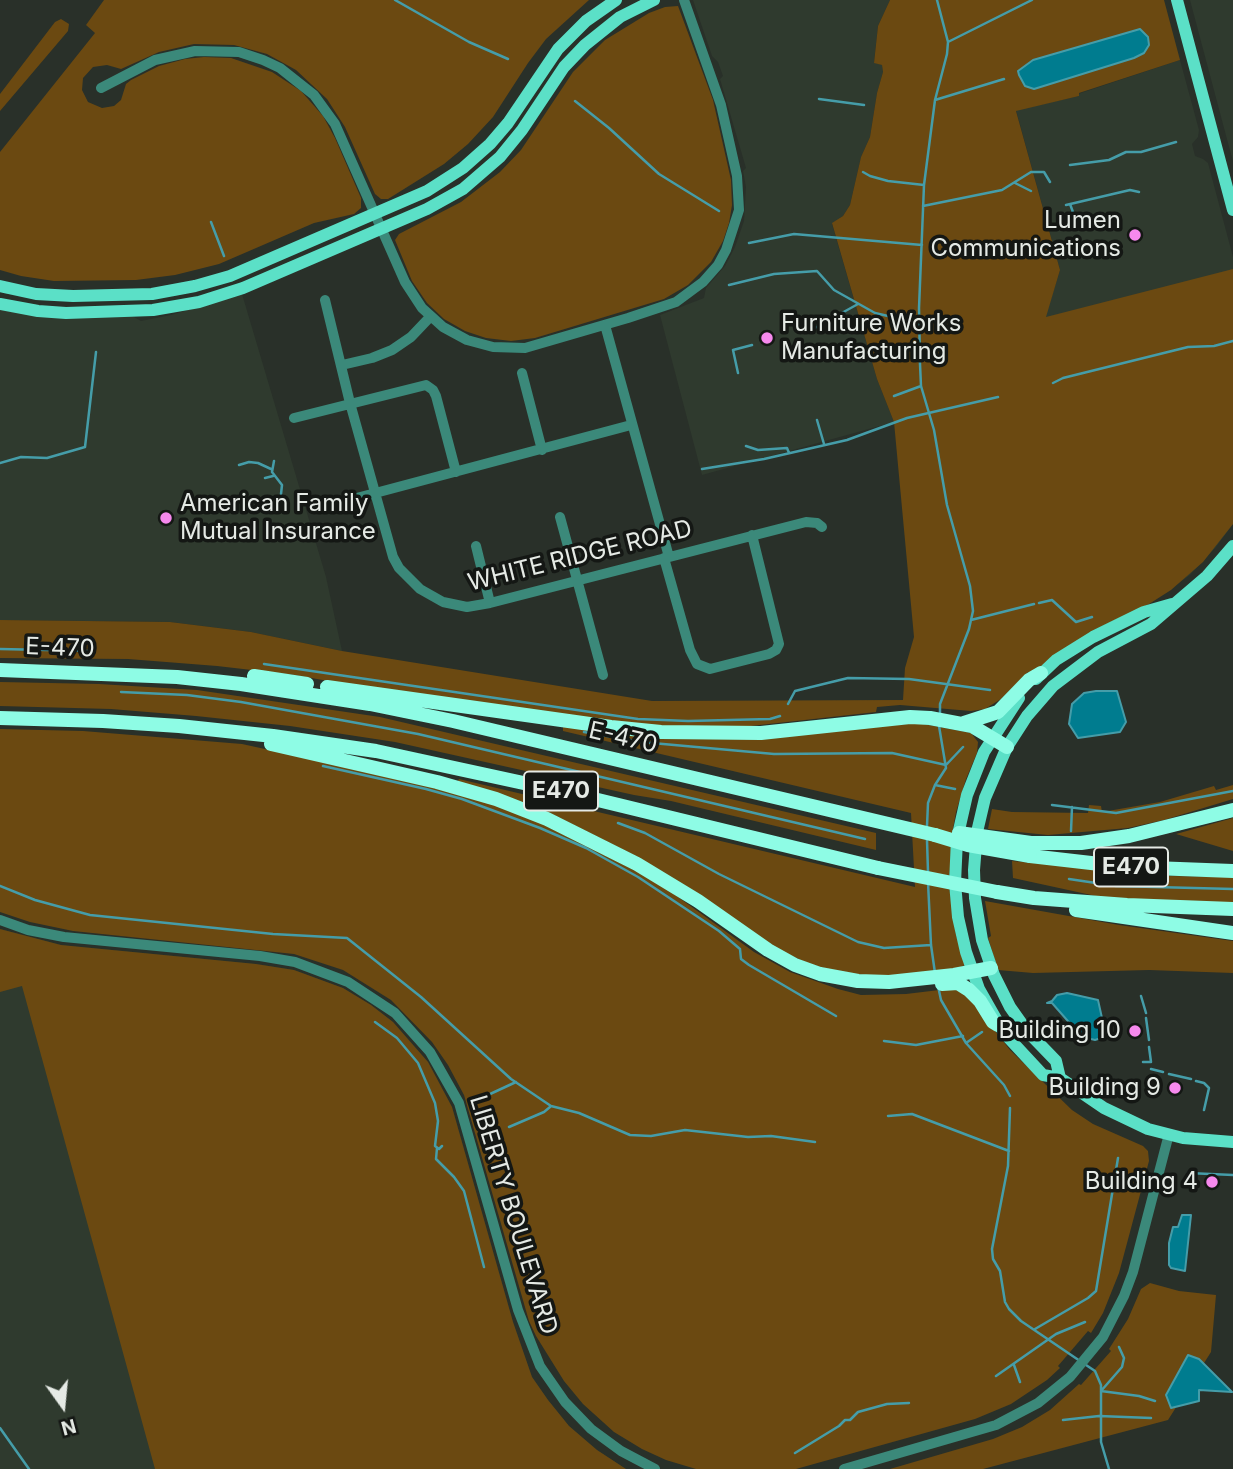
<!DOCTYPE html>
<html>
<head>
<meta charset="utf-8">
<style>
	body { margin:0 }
	#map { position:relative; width:1233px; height:1469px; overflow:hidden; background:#293029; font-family:Inter,sans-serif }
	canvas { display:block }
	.north { position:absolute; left:28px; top:1371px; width:70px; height:70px; -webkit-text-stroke:5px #141714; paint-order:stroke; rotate:165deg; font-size:19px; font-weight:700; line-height:28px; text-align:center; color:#e5eae5 }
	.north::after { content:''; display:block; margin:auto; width:24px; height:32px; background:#e5eae5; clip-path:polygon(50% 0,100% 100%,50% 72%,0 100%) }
</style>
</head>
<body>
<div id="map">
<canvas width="1233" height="1469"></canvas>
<div class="north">N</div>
</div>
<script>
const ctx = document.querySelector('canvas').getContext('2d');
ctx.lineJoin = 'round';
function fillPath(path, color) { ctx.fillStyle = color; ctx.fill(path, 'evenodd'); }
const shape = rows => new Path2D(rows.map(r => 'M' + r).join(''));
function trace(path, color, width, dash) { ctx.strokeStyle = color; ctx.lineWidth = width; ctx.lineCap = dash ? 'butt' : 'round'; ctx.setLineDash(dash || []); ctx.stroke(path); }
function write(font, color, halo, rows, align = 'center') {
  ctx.font = font + ' Inter,sans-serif'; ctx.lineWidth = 7; ctx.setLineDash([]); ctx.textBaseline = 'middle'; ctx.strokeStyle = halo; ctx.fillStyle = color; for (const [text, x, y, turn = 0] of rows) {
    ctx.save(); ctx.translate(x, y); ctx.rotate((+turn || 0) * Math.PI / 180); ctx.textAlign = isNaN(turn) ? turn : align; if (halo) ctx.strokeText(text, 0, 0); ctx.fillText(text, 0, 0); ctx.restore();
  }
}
fillPath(shape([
	[693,0,890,0,878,26,874,62,882,65,883,72,877,93,870,137,861,157,850,205,843,216,832,224,877,379,894,422,702,475,660,315,704,298,706,288,725,266,735,247,744,221,746,187,743,171,746,168,720,79,723,76,718,62,712,56],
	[1190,0,1233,0,1233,161,1228,143],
	[1180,60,1199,130,1198,137,1192,144,1195,156,1203,159,1208,163,1233,257,1233,524,1216,547,1190,575,1149,604,1045,317,1060,270,1016,110,1079,96,1078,94],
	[242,294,326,577,342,651,251,632,170,622,0,620,0,309,47,317,132,316,141,321,171,315],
	[0,929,61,945,256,964,294,970,343,988,371,1005,393,1022,428,1062,452,1107,513,1322,532,1377,548,1400,569,1426,597,1450,626,1469,0,1469]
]), '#2f3a2e');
fillPath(shape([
	[104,0,589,0,546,39,528,63,493,117,468,144,444,164,388,199,381,199,375,194,345,127,327,99,296,70,267,54,234,45,194,44,159,52,121,69,107,65,93,67,83,78,82,90,88,102,102,108,114,106,121,100,126,84,131,80,159,66,185,59,204,57,231,58,272,72,301,91,323,116,335,138,361,198,361,208,354,214,314,223,219,264,175,275,136,280,54,281,21,276,0,270,0,152,95,33,86,25],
	[890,0,1164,0,1180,60,1079,93,1079,96,1016,111,1060,270,1046,317,1233,269,1233,524,1203,562,1171,590,1149,604,1094,630,1031,674,1028,672,1001,699,985,709,971,711,900,705,877,707,876,712,751,726,650,726,339,683,295,675,217,666,128,659,0,658,0,620,170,622,251,632,342,651,652,701,903,700,905,668,914,637,894,422,877,379,832,223,843,216,850,205,861,157,870,137,877,93,883,72,882,65,874,63,878,26],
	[678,6,713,100,731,180,732,205,729,223,723,241,711,262,688,285,664,299,535,338,511,341,486,338,465,331,444,319,427,303,412,281,395,240,399,234,461,202,500,172,521,150,573,72,605,40,649,13,665,7],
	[61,19,69,24,68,31,0,111,0,94,55,22],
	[0,682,99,684,197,690,380,717,876,833,876,850,671,801,634,795,395,742,290,726,196,716,111,709,0,706],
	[918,723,971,733,978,742,977,753,966,779,956,812,952,834,949,886,956,935,965,965,956,969,895,975,868,976,823,968,805,962,773,947,714,905,457,782,459,779,543,799,915,887,911,813,563,731,563,725,757,738],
	[0,729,83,731,242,744,439,787,515,811,600,849,667,889,754,952,790,972,838,989,861,995,906,994,956,988,963,990,1010,1050,1072,1110,1093,1124,1143,1146,1148,1151,1149,1161,1119,1273,1103,1313,1091,1333,1088,1331,1058,1366,1060,1368,1047,1380,1011,1404,975,1419,796,1469,696,1469,666,1460,642,1449,614,1432,583,1404,564,1381,536,1336,529,1321,464,1095,448,1065,432,1042,391,1000,343,970,294,954,73,931,30,922,0,912],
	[1233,785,1233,799,1164,820,1128,828,1048,835,988,829,992,809,1012,812,1088,813,1089,805,1101,806,1102,812,1160,802,1214,786,1216,790],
	[1233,818,1233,851,1176,834],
	[1012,861,1169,876,1233,877,1233,903,1105,898,1013,878],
	[985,901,1119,925,1233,941,1233,973,1149,970,1033,973,998,970,988,938,991,936],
	[0,929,61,945,256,964,294,970,343,988,371,1005,393,1022,428,1062,452,1107,513,1322,532,1377,548,1400,569,1426,597,1450,626,1469,155,1469,22,986,0,992],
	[1150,1283,1179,1291,1216,1295,1211,1352,1168,1420,983,1469,890,1469,993,1439,1022,1427,1050,1410,1079,1384,1081,1385,1111,1351,1109,1349,1128,1319,1141,1289]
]), '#6b4911');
const water = shape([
	[1140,29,1148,37,1149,45,1144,53,1134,58,1034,89,1025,86,1019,75,1018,71,1033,60,1140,29],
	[1096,691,1117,691,1126,722,1120,732,1078,738,1069,724,1072,704,1084,693,1096,691],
	[1067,993,1098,1000,1104,1027,1101,1038,1095,1040,1087,1038,1074,1028,1052,1003,1047,1003,1052,1001,1057,995,1067,993],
	[1182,1215,1191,1215,1185,1271,1171,1268,1169,1265,1169,1243,1173,1227,1178,1227,1182,1215],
	[1188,1355,1199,1359,1232,1392,1199,1390,1199,1401,1171,1408,1166,1395,1188,1355]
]);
fillPath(water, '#007c8f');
trace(water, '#459da9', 2);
trace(shape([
	[395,0,469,42,508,59],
	[937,0,948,42,947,54,935,100,924,185,919,308,920,364,921,386,934,430,947,505,970,586,973,611,969,629,940,704,940,716],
	[948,42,1032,0],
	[819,99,864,105],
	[935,100,1004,79],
	[575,101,609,128,659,174,719,211],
	[1070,165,1109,160,1126,152,1141,152,1176,142],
	[863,172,870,176,888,181,924,185],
	[1015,183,1031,191],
	[1070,204,1077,223],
	[1066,205,1130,190,1139,192],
	[923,206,1002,190,1031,172,1044,172,1050,182],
	[211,222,224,256],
	[749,243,794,234,922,245],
	[729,285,774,274,817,271,834,290,875,313,918,323],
	[802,332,813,329,858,304],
	[738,373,733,350,752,345],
	[1053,383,1063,378,1188,347,1214,346,1233,341],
	[894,396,921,386],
	[817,420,824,444],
	[746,446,758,450,787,448,789,453],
	[274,461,272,472,282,485,281,494],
	[0,463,21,457,47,458,85,447,96,352],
	[239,465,249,462,258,463,271,469],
	[702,469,764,459,847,440,907,418,998,397],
	[265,478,273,476],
	[1039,603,1052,600,1076,622,1092,617],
	[971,620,1034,604],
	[0,649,93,651],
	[264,664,638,719,688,721,770,719,780,716],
	[121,692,187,695,241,702,418,734,865,839],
	[788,704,795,691,848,678,909,679,990,690],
	[584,732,641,742,774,754,892,753,946,765,963,747],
	[323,766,426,789,462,799,540,828,586,848,638,877,719,931,740,949,741,959,749,965,836,1016],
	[935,785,955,789],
	[1052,805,1116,813,1233,791],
	[618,823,645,833,719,874,858,942,884,948,931,945],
	[927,826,928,803,935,785,946,768,939,726],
	[1071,831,1072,807],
	[927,840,928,872],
	[1069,879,1116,886,1233,889],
	[928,882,931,945,935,973],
	[0,886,35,900,90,915,273,934,347,938,421,997,511,1079,551,1106,579,1113,630,1135,651,1136,685,1130,748,1137,771,1136,815,1142],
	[938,986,941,1000,966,1043,1004,1085,1010,1096],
	[1141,996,1146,1013],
	[1146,1018,1149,1040],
	[375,1022,397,1038,418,1063,435,1103,438,1121,435,1146,439,1149,442,1146],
	[884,1041,916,1045,963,1036],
	[966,1043,982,1032],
	[1143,1062,1151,1062,1149,1047],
	[1151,1069,1163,1072],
	[1169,1074,1191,1079],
	[1196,1081,1204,1083,1209,1088,1204,1110],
	[488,1095,516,1082],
	[1010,1108,1008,1166,992,1249,993,1259,1000,1271,1005,1302,1009,1309,1021,1321,1080,1361],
	[888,1116,912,1114,1009,1151],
	[509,1127,544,1112,550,1107],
	[437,1148,436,1159,454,1177,464,1191,484,1267],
	[1188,1173,1233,1175],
	[1035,1329,1088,1298,1096,1291,1118,1158],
	[1014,1365,1020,1382],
	[1086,1365,1095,1371,1101,1385,1101,1442,1109,1469],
	[996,1376,1056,1334,1085,1322],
	[1101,1391,1139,1396,1155,1401],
	[1101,1391,1122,1367,1124,1358,1119,1347],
	[1063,1420,1099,1416,1151,1418],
	[0,1428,29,1469],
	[795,1453,839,1426,845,1420,850,1420,858,1412,887,1404,909,1403]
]), '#459da9', 2.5);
trace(shape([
	[101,88,155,60,195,51,239,52,263,60,280,68,314,95,335,124,405,282,422,308,443,327,467,340,493,347,525,348,628,318,676,302,703,282,718,265,726,250,739,210,737,176,721,105,684,0],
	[325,300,350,403,393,557,399,568,420,589,443,602,467,607,490,603,806,522,817,523,822,527],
	[605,325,669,557],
	[342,365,372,358,392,350,411,337,430,317],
	[522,373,542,450],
	[294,418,426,385,433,390,436,396,456,472],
	[319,508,631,425],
	[560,517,603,675],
	[476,546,490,603],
	[664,558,690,650,697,664,710,669,769,654,776,650,779,644,752,535],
	[0,920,28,930,64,937,260,956,295,962,348,982,395,1013,430,1052,459,1103,518,1310,540,1366,565,1402,591,1429,621,1451,655,1469],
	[844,1469,996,1425,1038,1403,1070,1377,1103,1337,1124,1296,1133,1272,1169,1134]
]), '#3b897a', 10);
trace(shape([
	[1177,0,1233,210],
	[0,286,36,294,73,296,152,294,195,286,230,276,427,191,463,168,490,144,508,123,558,49,586,21,616,0],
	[0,304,38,311,66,313,153,310,199,302,243,288,427,209,463,189,500,157,522,130,564,67,585,45,620,17,654,0],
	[1036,679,1056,660,1093,637,1144,612,1172,604],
	[1019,698,984,752,967,795,957,839,955,883,958,917,966,952,979,989,1004,1033,1043,1075,1060,1078,1104,1108,1148,1129,1183,1138,1233,1142],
	[1060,1078,1056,1061,1027,1031,1010,1007,994,975,982,940,975,898,974,870,977,832,985,798,1007,747,1027,716,1053,686,1098,652,1151,624,1207,576,1233,546]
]), '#5be0c7', 12);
trace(shape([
	[0,670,177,677,241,684,370,704,453,721,935,835],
	[254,676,307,684],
	[327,687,611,727,661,732,761,733,910,717,930,718,972,726,1007,747],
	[0,718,103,721,179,726,273,736,376,751,565,792,878,868],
	[964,723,998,712,1029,680,1041,673],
	[271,744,437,782,496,799,547,819,637,864,698,901,768,950,795,965,820,974,858,981,889,982,954,975,991,968],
	[1031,843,1081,843,1129,836,1233,810],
	[1030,856,1126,867,1233,871],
	[997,892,1034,898,1127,905,1233,909],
	[1076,910,1233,933],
	[942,984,958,983,969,990,980,1001,993,1022,998,1025]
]), '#8efce5', 14);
trace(shape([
	[959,833,1031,843],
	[935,835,968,845,1030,856],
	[878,868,997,892]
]), '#8efce5', 14);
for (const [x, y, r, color] of [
	[1135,235,7,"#f689ed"],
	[767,338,7,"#f689ed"],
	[166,518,7,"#f689ed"],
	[1135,1031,7,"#f689ed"],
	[1175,1088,7,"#f689ed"],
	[1212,1182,7,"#f689ed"]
]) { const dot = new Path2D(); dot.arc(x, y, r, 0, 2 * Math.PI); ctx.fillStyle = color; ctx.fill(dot); trace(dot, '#141714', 2.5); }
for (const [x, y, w] of [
	[561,791,74],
	[1131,867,74]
]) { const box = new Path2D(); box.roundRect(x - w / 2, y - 19.5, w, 39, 5); ctx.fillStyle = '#141714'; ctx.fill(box); trace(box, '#e5eae5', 2); }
write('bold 23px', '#e5eae5', null, [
	["E470",561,791],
	["E470",1131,867]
]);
write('24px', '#e5eae5', '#141714', [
	["Lumen",1121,221],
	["Communications",1121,249],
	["Furniture Works",781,324,"left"],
	["Manufacturing",781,352,"left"],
	["American Family",180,504,"left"],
	["Mutual Insurance",180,532,"left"],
	["Building 10",1121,1031],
	["Building 9",1161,1088],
	["Building 4",1198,1182]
], 'right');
write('24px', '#e5eae5', '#141714', [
	["WHITE RIDGE ROAD",580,556,-14],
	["E-470",60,648,2],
	["E-470",623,738,13],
	["LIBERTY BOULEVARD",513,1215,73]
]);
</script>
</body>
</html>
